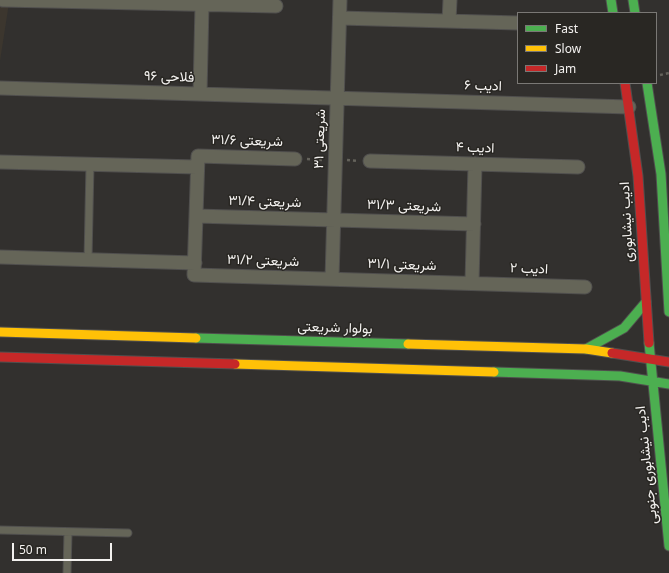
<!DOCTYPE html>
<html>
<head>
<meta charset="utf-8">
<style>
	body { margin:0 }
	#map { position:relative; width:669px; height:573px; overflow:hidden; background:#32302e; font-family:"Noto Sans",sans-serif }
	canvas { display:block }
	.legend { position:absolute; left:517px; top:12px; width:140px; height:72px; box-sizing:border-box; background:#292723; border:1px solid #7a7875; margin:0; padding:5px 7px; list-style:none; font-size:12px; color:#f3f1ef }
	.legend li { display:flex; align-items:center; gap:8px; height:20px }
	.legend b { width:20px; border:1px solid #7a7875 }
	.scale { position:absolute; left:12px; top:543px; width:100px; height:18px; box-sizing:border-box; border:2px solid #f3f1ef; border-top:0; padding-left:5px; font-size:12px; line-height:14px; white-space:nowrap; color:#f3f1ef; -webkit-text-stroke:3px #292723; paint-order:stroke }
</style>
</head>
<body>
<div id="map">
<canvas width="669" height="573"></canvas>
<ul class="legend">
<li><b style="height:5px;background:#4caf50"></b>Fast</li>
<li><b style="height:5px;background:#ffc107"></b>Slow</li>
<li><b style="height:5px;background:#c62828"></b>Jam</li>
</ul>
<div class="scale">50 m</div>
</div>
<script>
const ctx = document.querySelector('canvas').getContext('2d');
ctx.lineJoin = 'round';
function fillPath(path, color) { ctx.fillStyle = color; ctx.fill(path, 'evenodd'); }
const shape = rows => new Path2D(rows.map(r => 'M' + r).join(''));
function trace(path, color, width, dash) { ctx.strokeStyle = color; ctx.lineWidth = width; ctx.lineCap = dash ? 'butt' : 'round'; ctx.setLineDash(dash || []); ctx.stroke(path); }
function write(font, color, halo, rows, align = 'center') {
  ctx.font = font + ' "Noto Sans",Vazirmatn,sans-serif'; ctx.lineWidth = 3; ctx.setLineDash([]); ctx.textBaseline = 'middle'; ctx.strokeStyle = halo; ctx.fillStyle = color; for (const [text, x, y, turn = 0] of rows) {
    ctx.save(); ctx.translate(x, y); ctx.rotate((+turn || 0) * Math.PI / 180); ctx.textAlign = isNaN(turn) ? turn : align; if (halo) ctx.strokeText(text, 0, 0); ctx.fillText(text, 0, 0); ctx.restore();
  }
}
fillPath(shape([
	[0,2,9,3,0,61]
]), '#3c362e');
const lane = shape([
	[88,260,90,164],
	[0,530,128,533],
	[67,573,68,532]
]);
const street = shape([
	[3,0,276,6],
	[340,18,518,23],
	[449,21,450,0],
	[0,88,629,107],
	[200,94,202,4],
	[295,159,198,156,194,275,585,287],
	[370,161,578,167],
	[0,162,197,167],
	[196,216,474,224],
	[0,257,195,263],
	[332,279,340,0],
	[472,283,475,164]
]);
const fast = shape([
	[611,0,613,13],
	[633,0,635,13],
	[647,83,661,174,669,312],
	[196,338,408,344],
	[649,343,669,546],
	[586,349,624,328,646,302],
	[494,372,620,376,669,384]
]);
const slow = shape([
	[0,332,196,338],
	[408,344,586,349,612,353],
	[235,364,494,372]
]);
const jam = shape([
	[625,83,638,176,649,343],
	[612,353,669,362],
	[0,357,235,364]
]);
trace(lane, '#504f4e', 9);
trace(street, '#504f4e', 15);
trace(fast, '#504f4e', 11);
trace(slow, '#504f4e', 11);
trace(jam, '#504f4e', 11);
trace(shape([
	[660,75,669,73],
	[307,159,324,160],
	[347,160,358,161]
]), '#64625b', 2.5, [3, 3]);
trace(lane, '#656558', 7);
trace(street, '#656558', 13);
trace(fast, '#4caf50', 9);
trace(slow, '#ffc107', 9);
trace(jam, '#c62828', 9);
write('14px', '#f3f1ef', '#292723', [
	["فلاحی ۹۶",169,77,2],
	["ادیب ۶",483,86,2],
	["شریعتی ۳۱",320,139,-88],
	["شریعتی ۳۱/۶",247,141,2],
	["ادیب ۴",475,148,2],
	["شریعتی ۳۱/۴",265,202,2],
	["شریعتی ۳۱/۳",404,206,2],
	["ادیب نیشابوری",627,222,-93],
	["شریعتی ۳۱/۲",263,261,2],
	["شریعتی ۳۱/۱",402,265,2],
	["ادیب ۲",529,269,2],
	["بولوار شریعتی",335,328,2],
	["ادیب نیشابوری جنوبی",647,465,-96]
]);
</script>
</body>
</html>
